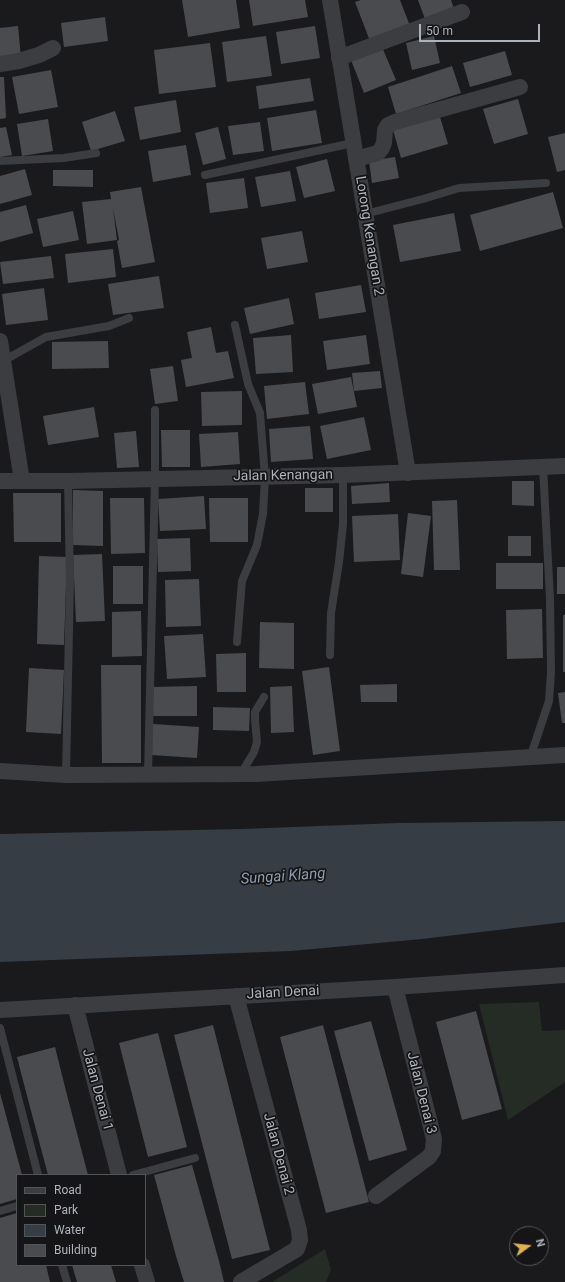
<!DOCTYPE html>
<html>
<head>
<meta charset="utf-8">
<style>
	body { margin:0 }
	#map { position:relative; width:565px; height:1282px; overflow:hidden; background:#1a1a1c; font-family:Roboto,sans-serif }
	canvas { display:block }
	.legend { position:absolute; left:16px; top:1174px; width:130px; height:92px; box-sizing:border-box; background:#151517; border:1px solid #525458; margin:0; padding:5px 7px; list-style:none; font-size:12px; color:#aeb2ba }
	.legend li { display:flex; align-items:center; gap:8px; height:20px }
	.legend b { width:20px; border:1px solid #525458 }
	.north { position:absolute; left:509px; top:1226px; width:40px; height:40px; box-sizing:border-box; background:#151517; border:1px solid #525458; border-radius:50%; rotate:75deg; font-size:11px; font-weight:700; line-height:16px; text-align:center; color:#aeb2ba }
	.north::after { content:''; display:block; margin:auto; width:14px; height:18px; background:#dfb150; clip-path:polygon(50% 0,100% 100%,50% 72%,0 100%) }
	.scale { position:absolute; left:419px; top:24px; width:121px; height:18px; box-sizing:border-box; border:2px solid #aeb2ba; border-top:0; padding-left:5px; font-size:12px; line-height:14px; white-space:nowrap; color:#aeb2ba; -webkit-text-stroke:3px #151517; paint-order:stroke }
</style>
</head>
<body>
<div id="map">
<canvas width="565" height="1282"></canvas>
<ul class="legend">
<li><b style="height:5px;background:#3c3d41"></b>Road</li>
<li><b style="height:11px;background:#252c26"></b>Park</li>
<li><b style="height:11px;background:#363d44"></b>Water</li>
<li><b style="height:11px;background:#4a4b4e"></b>Building</li>
</ul>
<div class="north">N</div>
<div class="scale">50 m</div>
</div>
<script>
const ctx = document.querySelector('canvas').getContext('2d');
ctx.lineJoin = 'round';
function fillPath(path, color) { ctx.fillStyle = color; ctx.fill(path, 'evenodd'); }
const shape = rows => new Path2D(rows.map(r => 'M' + r).join(''));
function trace(path, color, width, dash) { ctx.strokeStyle = color; ctx.lineWidth = width; ctx.lineCap = dash ? 'butt' : 'round'; ctx.setLineDash(dash || []); ctx.stroke(path); }
function write(font, color, halo, rows, align = 'center') {
  ctx.font = font + ' Roboto,sans-serif'; ctx.lineWidth = 3.5; ctx.setLineDash([]); ctx.textBaseline = 'middle'; ctx.strokeStyle = halo; ctx.fillStyle = color; for (const [text, x, y, turn = 0] of rows) {
    ctx.save(); ctx.translate(x, y); ctx.rotate((+turn || 0) * Math.PI / 180); ctx.textAlign = isNaN(turn) ? turn : align; if (halo) ctx.strokeText(text, 0, 0); ctx.fillText(text, 0, 0); ctx.restore();
  }
}
fillPath(shape([
	[539,1002,542,1031,565,1030,565,1082,508,1120,479,1004],
	[325,1249,331,1270,326,1282,272,1282]
]), '#252c26');
fillPath(shape([
	[565,821,565,922,422,939,291,951,0,962,0,834,242,829,398,823]
]), '#363d44');
fillPath(shape([
	[182,0,236,0,240,28,188,37],
	[249,0,305,0,308,17,253,26],
	[361,0,400,0,410,26,370,41,355,2],
	[418,0,451,0,454,9,425,19],
	[105,17,108,41,64,47,61,23],
	[18,26,21,58,0,60,0,28],
	[315,26,320,58,281,64,276,32],
	[266,36,272,76,227,82,222,42],
	[434,36,440,63,412,70,406,43],
	[210,43,216,87,159,94,154,50],
	[382,47,396,80,364,93,351,60],
	[505,51,512,75,470,87,463,63],
	[452,66,461,93,396,114,388,87],
	[51,70,58,107,19,114,12,77],
	[0,77,4,77,6,118,0,119],
	[310,78,314,101,259,109,256,86],
	[518,99,528,134,494,144,483,109],
	[176,100,181,132,140,140,134,107],
	[316,110,322,143,272,151,267,118],
	[115,111,125,141,91,151,82,122],
	[440,117,448,144,401,158,393,130],
	[48,119,53,151,22,156,17,124],
	[260,122,264,151,233,155,228,126],
	[6,127,12,155,0,157,0,128],
	[218,127,226,159,203,165,195,133],
	[565,133,565,170,557,172,548,137],
	[186,145,191,175,153,182,148,151],
	[395,157,399,178,372,183,369,161],
	[327,159,335,191,304,198,296,167],
	[25,169,32,195,0,204,0,176],
	[53,170,93,170,93,187,53,186],
	[290,171,296,201,261,207,255,177],
	[244,178,248,208,210,213,206,183],
	[141,187,155,262,122,268,117,241,119,240,113,208,117,240,87,244,82,202,111,199,110,192],
	[553,192,563,228,480,251,470,215],
	[26,205,33,233,0,242,0,212],
	[73,211,79,240,43,247,37,219],
	[454,213,461,251,400,262,393,225],
	[302,231,308,262,267,269,261,238],
	[113,249,116,277,68,283,65,254],
	[51,256,54,278,3,284,0,262],
	[159,276,164,308,113,315,108,284],
	[361,285,366,312,319,319,315,293],
	[44,288,48,320,6,325,2,294],
	[289,298,294,324,250,334,244,308],
	[211,327,216,353,228,351,234,378,186,387,181,360,192,358,187,332],
	[291,335,293,372,256,374,253,338],
	[366,335,370,364,327,370,323,341],
	[108,341,109,368,52,369,52,342],
	[173,366,178,401,155,404,150,369],
	[380,371,382,388,354,391,352,373],
	[351,377,357,407,318,414,312,384],
	[305,382,309,414,267,419,264,386],
	[242,391,242,425,202,426,201,392],
	[94,407,99,437,48,445,43,416],
	[364,417,371,450,327,459,320,426],
	[310,426,313,459,271,462,269,429],
	[161,430,190,430,190,467,162,467],
	[136,431,139,467,117,468,114,433],
	[238,432,240,464,201,467,199,434],
	[512,481,534,481,534,506,512,505],
	[389,483,390,502,352,504,351,486],
	[305,488,333,488,333,512,305,512],
	[73,490,103,491,103,546,73,545],
	[13,493,61,493,61,542,14,542],
	[204,496,206,529,160,531,158,499],
	[110,498,144,498,145,553,111,554],
	[209,498,248,498,248,542,210,542],
	[457,500,460,570,434,570,432,501],
	[408,513,431,516,423,577,401,574],
	[398,514,400,560,354,562,352,516],
	[508,536,531,536,531,556,508,556],
	[190,538,191,571,158,572,157,539],
	[102,554,105,621,76,622,73,555],
	[39,556,67,557,64,645,37,644],
	[496,563,543,563,543,589,496,589],
	[113,566,143,566,143,604,113,604],
	[557,567,565,567,565,594,557,594],
	[199,579,201,626,166,627,165,580],
	[542,609,543,658,507,659,506,610],
	[141,611,142,656,112,657,112,612],
	[563,615,565,615,565,672,563,672],
	[260,622,294,623,294,669,259,668],
	[203,634,206,677,167,679,164,636],
	[246,653,246,692,217,692,216,654],
	[101,665,141,665,141,763,102,763],
	[329,667,340,751,313,755,302,671],
	[29,668,64,670,61,734,26,732],
	[397,684,397,702,361,702,360,685],
	[197,686,197,716,153,716,152,687],
	[292,686,294,732,271,733,270,687],
	[565,692,565,723,562,723,558,693],
	[213,707,250,708,249,731,213,730],
	[153,724,199,727,197,758,151,755],
	[476,1011,502,1109,462,1120,436,1022],
	[371,1021,407,1150,369,1161,334,1031],
	[213,1025,270,1250,232,1259,174,1035],
	[323,1025,369,1202,326,1213,280,1037],
	[158,1033,187,1147,148,1157,119,1043],
	[55,1047,67,1095,88,1175,48,1175,21,1073,17,1057],
	[0,1093,22,1175,17,1175,17,1199,0,1204],
	[192,1165,219,1261,224,1282,184,1282,176,1256,154,1175],
	[17,1213,17,1265,46,1265,50,1282,0,1282,0,1218],
	[72,1265,111,1265,116,1282,77,1282]
]), '#4a4b4e');
trace(shape([
	[0,161,64,158,96,153],
	[205,175,353,143],
	[365,214,423,199,459,188,546,183],
	[235,325,248,384,260,413,265,477,263,514,257,545,242,581,237,642],
	[3,361,46,337,109,326,129,318],
	[330,655,331,613,339,562,343,524,343,475],
	[530,758,549,701,551,672,550,599,543,467],
	[241,774,254,752,257,742,255,720,255,712,264,697],
	[66,775,70,580,68,481],
	[148,775,155,478,155,410],
	[0,1028,38,1175],
	[133,1175,195,1158],
	[0,1211,17,1206],
	[62,1265,67,1282]
]), '#3c3d41', 8);
trace(shape([
	[330,0,408,473],
	[339,58,462,12],
	[0,64,19,61,39,55,53,48],
	[356,159,378,153,382,148,384,143,385,130,388,125,395,122,520,87],
	[0,341,22,481],
	[0,481,68,481,343,475,565,466],
	[0,771,66,775,256,774,565,755],
	[236,996,299,1230,300,1240,297,1249,241,1282],
	[75,1005,119,1175],
	[0,1010,395,987,565,975],
	[376,1196,429,1157,433,1151,434,1139,395,987],
	[142,1265,147,1282]
]), '#3c3d41', 16);
write('14px', '#aeb2ba', '#151517', [
	["Lorong Kenangan 2",369,236,81],
	["Jalan Kenangan",283,476,-1],
	["Jalan Denai",283,993,-3],
	["Jalan Denai 1",97,1090,75],
	["Jalan Denai 3",421,1093,76],
	["Jalan Denai 2",278,1154,75]
]);
write('italic 15px', '#8a9eb1', '#151517', [
	["Sungai Klang",283,877,-4]
]);
</script>
</body>
</html>
